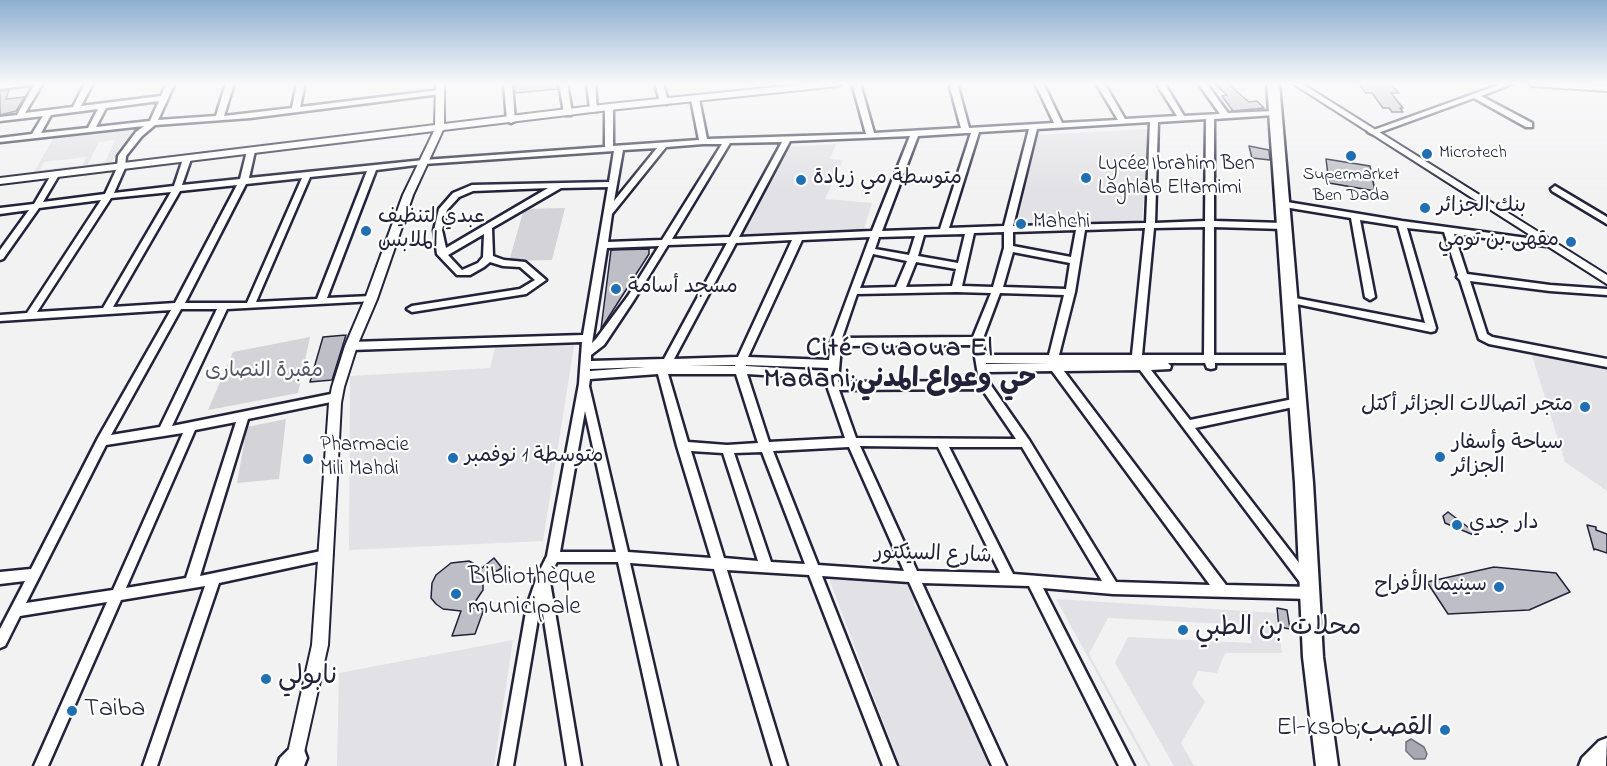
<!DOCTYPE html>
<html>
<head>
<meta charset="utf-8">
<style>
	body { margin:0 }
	canvas { display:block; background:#f2f2f3 }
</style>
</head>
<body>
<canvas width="1607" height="766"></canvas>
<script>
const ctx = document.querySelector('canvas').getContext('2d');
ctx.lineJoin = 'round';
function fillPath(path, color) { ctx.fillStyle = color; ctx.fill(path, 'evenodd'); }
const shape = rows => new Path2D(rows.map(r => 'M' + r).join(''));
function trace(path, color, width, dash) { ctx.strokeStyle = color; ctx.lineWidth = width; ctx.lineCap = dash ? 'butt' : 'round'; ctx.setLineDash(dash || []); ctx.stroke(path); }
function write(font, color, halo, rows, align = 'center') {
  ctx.font = font + ' "Indie Flower","Playpen Sans Arabic",sans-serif'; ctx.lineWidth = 4.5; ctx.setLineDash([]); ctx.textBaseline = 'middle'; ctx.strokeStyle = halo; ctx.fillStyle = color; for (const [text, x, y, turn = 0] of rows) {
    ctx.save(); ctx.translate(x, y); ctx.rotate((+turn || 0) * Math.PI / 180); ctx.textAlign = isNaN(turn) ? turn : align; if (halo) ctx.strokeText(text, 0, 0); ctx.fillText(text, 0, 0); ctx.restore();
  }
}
fillPath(shape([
	[140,126,120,147,110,165,33,174,55,135],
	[115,140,105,162,88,164,99,142],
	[86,157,83,165,40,170,44,162],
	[1149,129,1142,221,1016,227,1037,135],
	[836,144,830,159,843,160,825,199,872,203,863,232,737,237,787,147],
	[575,340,543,541,349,550,350,376,490,368,496,344],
	[1530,349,1607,364,1607,491,1565,462],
	[828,576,910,584,917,597,914,604,916,609,924,612,994,766,900,766],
	[1056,599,1276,613,1282,653,1225,653,1217,673,1198,671,1192,684,1205,702,1181,743,1194,766,1174,766,1115,663,1128,637,1252,643,1247,625,1108,618,1089,654,1151,766,1148,766],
	[513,640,494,766,337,766,339,673]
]), '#e2e2e6');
fillPath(shape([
	[565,208,552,260,509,261,524,209],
	[310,337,298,393,208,410,233,352],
	[286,419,279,479,237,483,247,427]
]), '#d3d3d8');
const water = shape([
	[1411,739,1424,747,1427,754,1425,759,1414,759,1406,751,1406,742,1411,739]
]);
fillPath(water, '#a8a8b2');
trace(water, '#727282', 1.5);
const building = shape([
	[514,83,557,83,558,89,515,93,514,83],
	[1214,83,1227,83,1249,102,1257,101,1264,108,1233,111,1222,96,1227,95,1214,83],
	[1358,83,1390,83,1399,93,1391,93,1403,108,1400,108,1403,112,1392,112,1389,108,1383,108,1372,93,1366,93,1358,83],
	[9,90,6,99,25,97,16,111,0,115,0,91,9,90],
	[1249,146,1269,150,1270,160,1252,158,1249,146],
	[1326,159,1370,166,1375,191,1329,183,1326,159],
	[649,249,649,254,601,329,611,250,649,249],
	[346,335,332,380,310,382,323,337,346,335],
	[1448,512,1477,534,1476,536,1445,523,1443,516,1448,512],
	[1587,525,1596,527,1596,530,1607,534,1607,553,1595,549,1594,550,1587,525],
	[494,558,502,568,483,579,483,590,471,608,484,609,475,634,452,636,461,611,443,609,436,604,431,598,432,583,436,575,451,563,469,561,482,568,494,558],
	[1494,567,1556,573,1570,592,1529,610,1448,614,1427,582,1494,567],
	[1277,608,1287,610,1290,629,1279,627,1277,608]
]);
fillPath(building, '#bebec6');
trace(building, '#22223b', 1.5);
const minor = shape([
	[15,83,34,83,30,85,0,89,0,85,15,83],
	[35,83,43,83,25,113,73,107,85,83,93,83,81,106,161,96,167,83,175,83,158,120,216,116,226,83,234,83,224,116,292,108,297,83,305,83,300,107,440,90,444,92,440,94,250,118,155,125,142,136,126,156,125,168,114,193,174,186,183,159,187,157,191,159,182,185,240,179,247,151,251,149,255,151,249,178,424,160,605,147,605,107,609,105,613,107,613,146,699,140,691,99,695,97,699,99,707,139,866,134,852,83,860,83,874,133,961,128,949,83,957,83,969,128,1054,123,1035,83,1043,83,1062,123,1118,120,1096,83,1104,83,1125,119,1177,116,1156,83,1164,83,1184,116,1220,114,1198,83,1206,83,1228,113,1274,111,1278,113,1274,115,1214,119,1214,221,1284,223,1288,226,1284,229,1214,227,1214,355,1294,355,1299,359,1294,363,1215,363,1215,368,1211,369,1207,368,1205,363,1168,363,1171,366,1170,369,1151,370,1190,420,1298,398,1302,399,1303,402,1302,405,1298,406,1195,428,1310,577,1312,581,1310,585,1306,587,1302,585,1140,370,1064,371,1226,585,1311,587,1315,589,1317,593,1315,597,1311,599,1113,594,1043,588,1134,766,1119,766,1029,586,922,583,1006,766,992,766,909,582,822,576,897,766,883,766,809,575,727,570,787,766,773,766,714,569,630,563,677,766,663,766,618,562,557,562,549,576,581,766,567,766,541,601,513,766,499,766,527,606,538,574,547,556,579,384,582,342,351,350,346,346,351,342,583,335,608,187,561,188,492,228,493,256,504,260,525,262,546,280,526,294,412,312,407,309,412,306,520,289,535,280,520,267,503,266,490,262,484,267,470,275,457,275,437,254,434,230,439,209,453,193,472,185,609,182,614,151,424,164,376,170,327,298,371,296,376,299,374,301,227,309,172,426,336,393,340,394,341,397,340,400,336,401,248,419,200,576,326,550,330,551,332,555,330,559,219,583,157,766,143,766,205,586,121,600,48,766,34,766,107,602,20,616,5,646,0,648,0,629,25,581,0,584,0,572,31,569,98,438,171,310,0,321,0,315,27,313,101,200,39,208,3,259,0,260,0,250,29,210,0,214,0,208,34,204,51,175,55,172,59,175,43,202,105,194,117,168,118,156,136,132,144,126,0,142,0,138,32,134,43,116,0,121,0,117,17,115,35,83],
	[159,101,150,121,96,127,106,108,159,101],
	[98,109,88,128,41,133,51,115,98,109],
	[1206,119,1205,221,1155,223,1158,122,1206,119],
	[1150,122,1146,223,1013,226,1037,129,1150,122],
	[1029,129,1004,226,949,228,979,132,1029,129],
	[966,133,971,133,940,229,882,231,918,136,966,133],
	[910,136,872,231,739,237,790,141,910,136],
	[782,142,730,237,672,239,730,143,782,142],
	[703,144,722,144,662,240,608,242,612,214,666,147,703,144],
	[657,148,614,201,623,150,657,148],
	[367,171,317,299,256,302,310,177,367,171],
	[302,178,247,303,185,303,246,184,302,178],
	[237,185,175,303,113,307,180,191,237,185],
	[548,188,485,225,446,248,442,230,447,210,459,197,473,191,548,188],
	[171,192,103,308,37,312,111,198,171,192],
	[1205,227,1204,355,1142,355,1154,228,1205,227],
	[1145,228,1132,355,1059,355,1075,292,1085,230,1145,228],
	[1076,230,1071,257,1013,246,1013,232,1076,230],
	[1004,232,1004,248,993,287,962,286,974,233,1004,232],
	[484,234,483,257,478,263,462,270,448,255,484,234],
	[965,234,958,263,918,256,924,235,965,234],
	[915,236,909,255,875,249,879,237,915,236],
	[870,237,831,342,829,360,748,357,802,240,870,237],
	[792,240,738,357,674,359,736,243,792,240],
	[727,243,664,359,591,361,591,355,604,345,634,300,668,245,727,243],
	[659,246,628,296,596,339,592,343,607,248,659,246],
	[1013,252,1070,263,1066,289,1003,287,1013,252],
	[873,254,907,261,896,287,860,288,873,254],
	[916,262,956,269,952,286,906,287,916,262],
	[956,292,991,293,973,337,842,338,857,294,956,292],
	[1000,293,1064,295,1049,355,985,355,982,341,1000,293],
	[181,309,217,309,160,427,111,435,181,309],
	[973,345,979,381,838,382,841,346,973,345],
	[986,363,1049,363,986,364,986,363],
	[735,365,735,366,689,366,735,365],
	[746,365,828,368,828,371,746,366,746,365],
	[645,367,590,371,590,369,645,367],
	[1052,371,1210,585,1116,582,1029,440,990,384,988,372,1052,371],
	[658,374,677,446,711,558,628,552,589,386,590,379,658,374],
	[668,374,736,374,758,443,727,445,688,442,668,374],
	[747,374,827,379,827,386,845,438,769,442,747,374],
	[982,389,1016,439,856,438,839,390,982,389],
	[585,411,616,552,560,552,585,411],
	[236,422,186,578,126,588,195,430,236,422],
	[183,433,113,590,26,603,106,445,183,433],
	[860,446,938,447,1000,573,917,571,860,446],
	[849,447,904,571,818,565,773,451,849,447],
	[949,447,1022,447,1102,581,1013,574,949,447],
	[691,451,723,453,758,561,724,558,691,451],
	[762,452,805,564,771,562,734,453,762,452],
	[504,83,512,83,515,121,511,123,507,121,504,83],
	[559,83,567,83,572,113,571,115,565,115,564,113,559,83],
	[587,83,595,83,597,111,590,109,587,83],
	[655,83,663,83,668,102,667,104,660,102,655,83],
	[1504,83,1514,83,1481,96,1532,123,1532,127,1526,127,1474,98,1375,134,1372,134,1368,132,1504,83],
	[1555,186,1607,217,1607,224,1552,191,1551,189,1555,186],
	[1281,201,1402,221,1549,241,1551,243,1549,245,1546,246,1454,234,1467,274,1550,285,1607,289,1607,295,1550,291,1470,281,1487,334,1492,337,1607,359,1607,367,1489,344,1479,339,1460,280,1457,277,1458,275,1444,232,1407,228,1436,328,1435,331,1431,332,1287,302,1285,300,1290,297,1425,323,1398,226,1360,220,1375,297,1370,300,1365,297,1351,218,1278,206,1277,204,1281,201]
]);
const tertiary = shape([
	[436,83,444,83,444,124,609,104,816,83,842,83,838,86,609,110,443,130,413,195,377,299,357,346,344,387,341,403,328,645,301,766,285,766,312,645,329,403,332,387,345,346,365,299,403,195,434,131,0,184,0,178,435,125,436,83],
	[1292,83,1301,83,1607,275,1607,284,1292,83],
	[1527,83,1607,85,1607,91,1531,86,1527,83]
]);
const primary = shape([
	[0,83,11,83,9,85,0,87,0,83],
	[1267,83,1279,83,1313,483,1323,657,1338,766,1316,766,1303,657,1295,483,1267,83],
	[1607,738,1606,766,1579,766,1582,758,1599,741,1607,738],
	[296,747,304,750,307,758,304,766,277,766,280,758,288,750,296,747]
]);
trace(minor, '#22223b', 5);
trace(tertiary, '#22223b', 4);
trace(primary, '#22223b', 5);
fillPath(minor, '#fff');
fillPath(tertiary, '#fff');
fillPath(primary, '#fff');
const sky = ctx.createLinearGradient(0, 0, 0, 190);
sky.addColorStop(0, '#8eafd2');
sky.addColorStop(0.44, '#f9f9fa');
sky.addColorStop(1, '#f9f9fa00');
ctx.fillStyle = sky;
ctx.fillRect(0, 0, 1607, 190);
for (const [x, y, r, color] of [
	[1427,154,6,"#1f6fb2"],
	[1351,156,6,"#1f6fb2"],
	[1086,178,6,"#1f6fb2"],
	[801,180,6,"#1f6fb2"],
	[1425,208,6,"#1f6fb2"],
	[1021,224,6,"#1f6fb2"],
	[366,231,6,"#1f6fb2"],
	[1571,242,6,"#1f6fb2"],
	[616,289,6,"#1f6fb2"],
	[1585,407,6,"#1f6fb2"],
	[1440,457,6,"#1f6fb2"],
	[453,458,6,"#1f6fb2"],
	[308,459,6,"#1f6fb2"],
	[1457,525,6,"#1f6fb2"],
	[1499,587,6,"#1f6fb2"],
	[456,594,6,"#1f6fb2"],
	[1183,630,6,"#1f6fb2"],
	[266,679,6,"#1f6fb2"],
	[72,711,6,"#1f6fb2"],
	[1445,730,6,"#1f6fb2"]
]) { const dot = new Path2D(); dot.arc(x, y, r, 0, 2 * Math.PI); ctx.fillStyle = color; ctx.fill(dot); trace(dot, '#fff', 2); }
write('18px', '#22223b', '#fff', [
	["Microtech",1439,154],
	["Supermarket",1351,176,"center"],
	["Ben Dada",1351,197,"center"]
], 'left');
write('21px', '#22223b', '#fff', [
	["Lycée Ibrahim Ben",1098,166],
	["Laghlab Eltamimi",1098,190],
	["متوسطة مي زيادة",813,180],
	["بنك الجزائر",1437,208],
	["عبدي لتنظيف",378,219],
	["الملابس",378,243],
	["Mahchi",1033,224],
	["مقهى بن تومي",1559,242,"right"],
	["مسجد أسامة",628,289],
	["متجر اتصالات الجزائر أكتل",1573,407,"right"],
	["سياحة وأسفار",1452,445],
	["الجزائر",1452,469],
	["Pharmacie",320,447],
	["Mili Mahdi",320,471],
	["متوسطة 1 نوفمبر",465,458],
	["دار جدي",1469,525],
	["سينيما الأفراح",1487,587,"right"]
], 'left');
write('21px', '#57576a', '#fff', [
	["مقبرة النصارى",264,373]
]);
write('21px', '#22223b', '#fff', [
	["شارع السيكتور",933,556,2]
]);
write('26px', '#22223b', '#fff', [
	["Bibliothèque",468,579],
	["municipale",468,609],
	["محلات بن الطبي",1195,630],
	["نابولي",278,679],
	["Taiba",84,711],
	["El-ksob;القصب",1433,730,"right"]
], 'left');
ctx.letterSpacing = '1.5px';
write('bold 27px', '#22223b', '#fff', [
	["Cité Ouaoua El",900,351],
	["Madani;حي وعواع المدني",900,382]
]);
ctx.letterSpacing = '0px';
</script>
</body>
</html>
